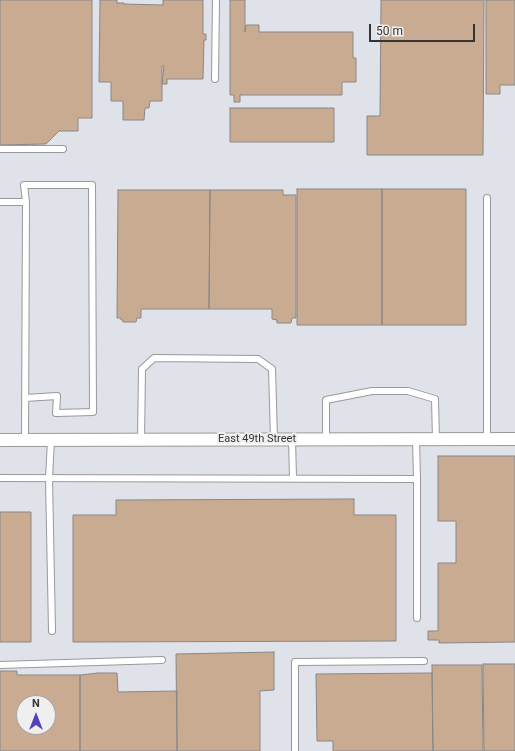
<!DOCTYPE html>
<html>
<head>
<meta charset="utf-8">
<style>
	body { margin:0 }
	#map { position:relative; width:515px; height:751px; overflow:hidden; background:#efeff0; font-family:Roboto,sans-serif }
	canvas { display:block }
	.north { position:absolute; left:16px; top:695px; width:40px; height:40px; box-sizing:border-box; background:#efeff0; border:1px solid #a5a5a5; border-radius:50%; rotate:0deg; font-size:11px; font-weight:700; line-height:16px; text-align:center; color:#353535 }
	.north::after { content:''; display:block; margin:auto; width:14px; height:18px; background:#5243bb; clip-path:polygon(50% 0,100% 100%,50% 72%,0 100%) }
	.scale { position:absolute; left:369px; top:24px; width:106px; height:18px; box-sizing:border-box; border:2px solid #353535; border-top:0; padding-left:5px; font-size:12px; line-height:14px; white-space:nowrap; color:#353535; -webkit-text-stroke:3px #efeff0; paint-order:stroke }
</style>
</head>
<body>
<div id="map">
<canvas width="515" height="751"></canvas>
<div class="north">N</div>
<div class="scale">50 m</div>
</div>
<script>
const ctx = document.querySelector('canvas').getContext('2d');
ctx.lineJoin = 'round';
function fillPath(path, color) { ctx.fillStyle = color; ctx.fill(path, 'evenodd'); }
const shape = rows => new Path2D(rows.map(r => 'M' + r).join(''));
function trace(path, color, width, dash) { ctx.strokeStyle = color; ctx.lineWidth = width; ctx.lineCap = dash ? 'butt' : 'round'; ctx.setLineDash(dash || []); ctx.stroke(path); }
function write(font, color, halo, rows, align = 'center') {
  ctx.font = font + ' Roboto,sans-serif'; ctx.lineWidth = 4; ctx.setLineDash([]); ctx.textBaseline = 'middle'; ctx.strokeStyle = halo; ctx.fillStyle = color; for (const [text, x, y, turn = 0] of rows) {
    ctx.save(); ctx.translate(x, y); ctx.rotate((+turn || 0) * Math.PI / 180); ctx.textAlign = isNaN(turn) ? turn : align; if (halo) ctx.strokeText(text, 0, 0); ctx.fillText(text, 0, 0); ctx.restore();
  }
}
fillPath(shape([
	[0,0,515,0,515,751,0,751],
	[24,703,48,703,48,727,24,727]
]), '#e0e2ea');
const building = shape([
	[0,0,92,0,92,118,78,118,78,131,59,131,46,144,0,145,0,0],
	[100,0,117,0,117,3,124,3,124,4,163,5,163,0,203,0,203,34,206,34,206,40,204,40,203,79,167,79,167,84,162,84,164,66,162,66,162,101,150,101,149,108,145,108,144,120,123,120,123,101,111,101,111,82,99,82,100,0],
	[230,0,245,0,245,32,246,25,259,25,259,32,353,32,353,58,356,58,356,82,342,82,342,95,240,95,240,102,234,102,234,95,230,95,230,0],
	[381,0,484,0,483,155,367,155,367,116,380,116,381,0],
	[486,0,515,0,515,85,500,85,500,94,486,94,486,0],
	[230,108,334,108,334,142,230,142,230,108],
	[297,189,382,189,382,325,297,325,297,189],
	[382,189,466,189,466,325,382,325,382,189],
	[118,190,210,190,209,309,141,309,141,318,137,318,136,322,123,322,123,320,121,320,121,318,117,318,118,190],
	[210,190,283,190,283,195,296,195,296,318,292,318,291,323,277,323,277,320,272,319,272,309,209,309,210,190],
	[438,456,515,456,515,642,439,643,439,640,428,640,428,631,438,631,438,563,456,563,456,521,438,521,438,456],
	[354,499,354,515,396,515,396,641,73,642,73,515,116,515,116,500,354,499],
	[0,512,31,512,31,642,0,642,0,512],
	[274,652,274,690,260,691,260,751,177,751,176,654,274,652],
	[483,664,515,664,515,751,484,751,483,664],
	[432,665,482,665,483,751,433,751,432,665],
	[0,671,17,671,17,675,80,675,80,751,0,751,0,671],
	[24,703,48,703,48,727,24,727,24,703],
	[98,673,117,673,118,692,177,691,177,751,80,751,80,675,98,673],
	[432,673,433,751,333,751,333,741,317,741,316,674,432,673]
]);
fillPath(building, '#c9ab91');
trace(building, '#898887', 1);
const lane = shape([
	[215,79,216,0],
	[0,149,63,149],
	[487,198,487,439],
	[0,202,26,202,25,440],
	[25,398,57,396,56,413,93,412,92,185,24,185,26,202],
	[292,439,293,478],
	[326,439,326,400,372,391,408,391,435,399,436,439],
	[416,439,417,479],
	[51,440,49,478,52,631],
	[141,440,142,369,154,358,258,359,272,369,274,439],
	[0,478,417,479,417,618],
	[0,665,162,660],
	[295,751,295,662,424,661]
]);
const street = shape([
	[0,440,515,439]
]);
trace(lane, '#98999a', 8);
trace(street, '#98999a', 14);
trace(lane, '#fff', 6);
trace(street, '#fff', 12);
write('11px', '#353535', '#efeff0', [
	["East 49th Street",257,439]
]);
</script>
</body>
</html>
